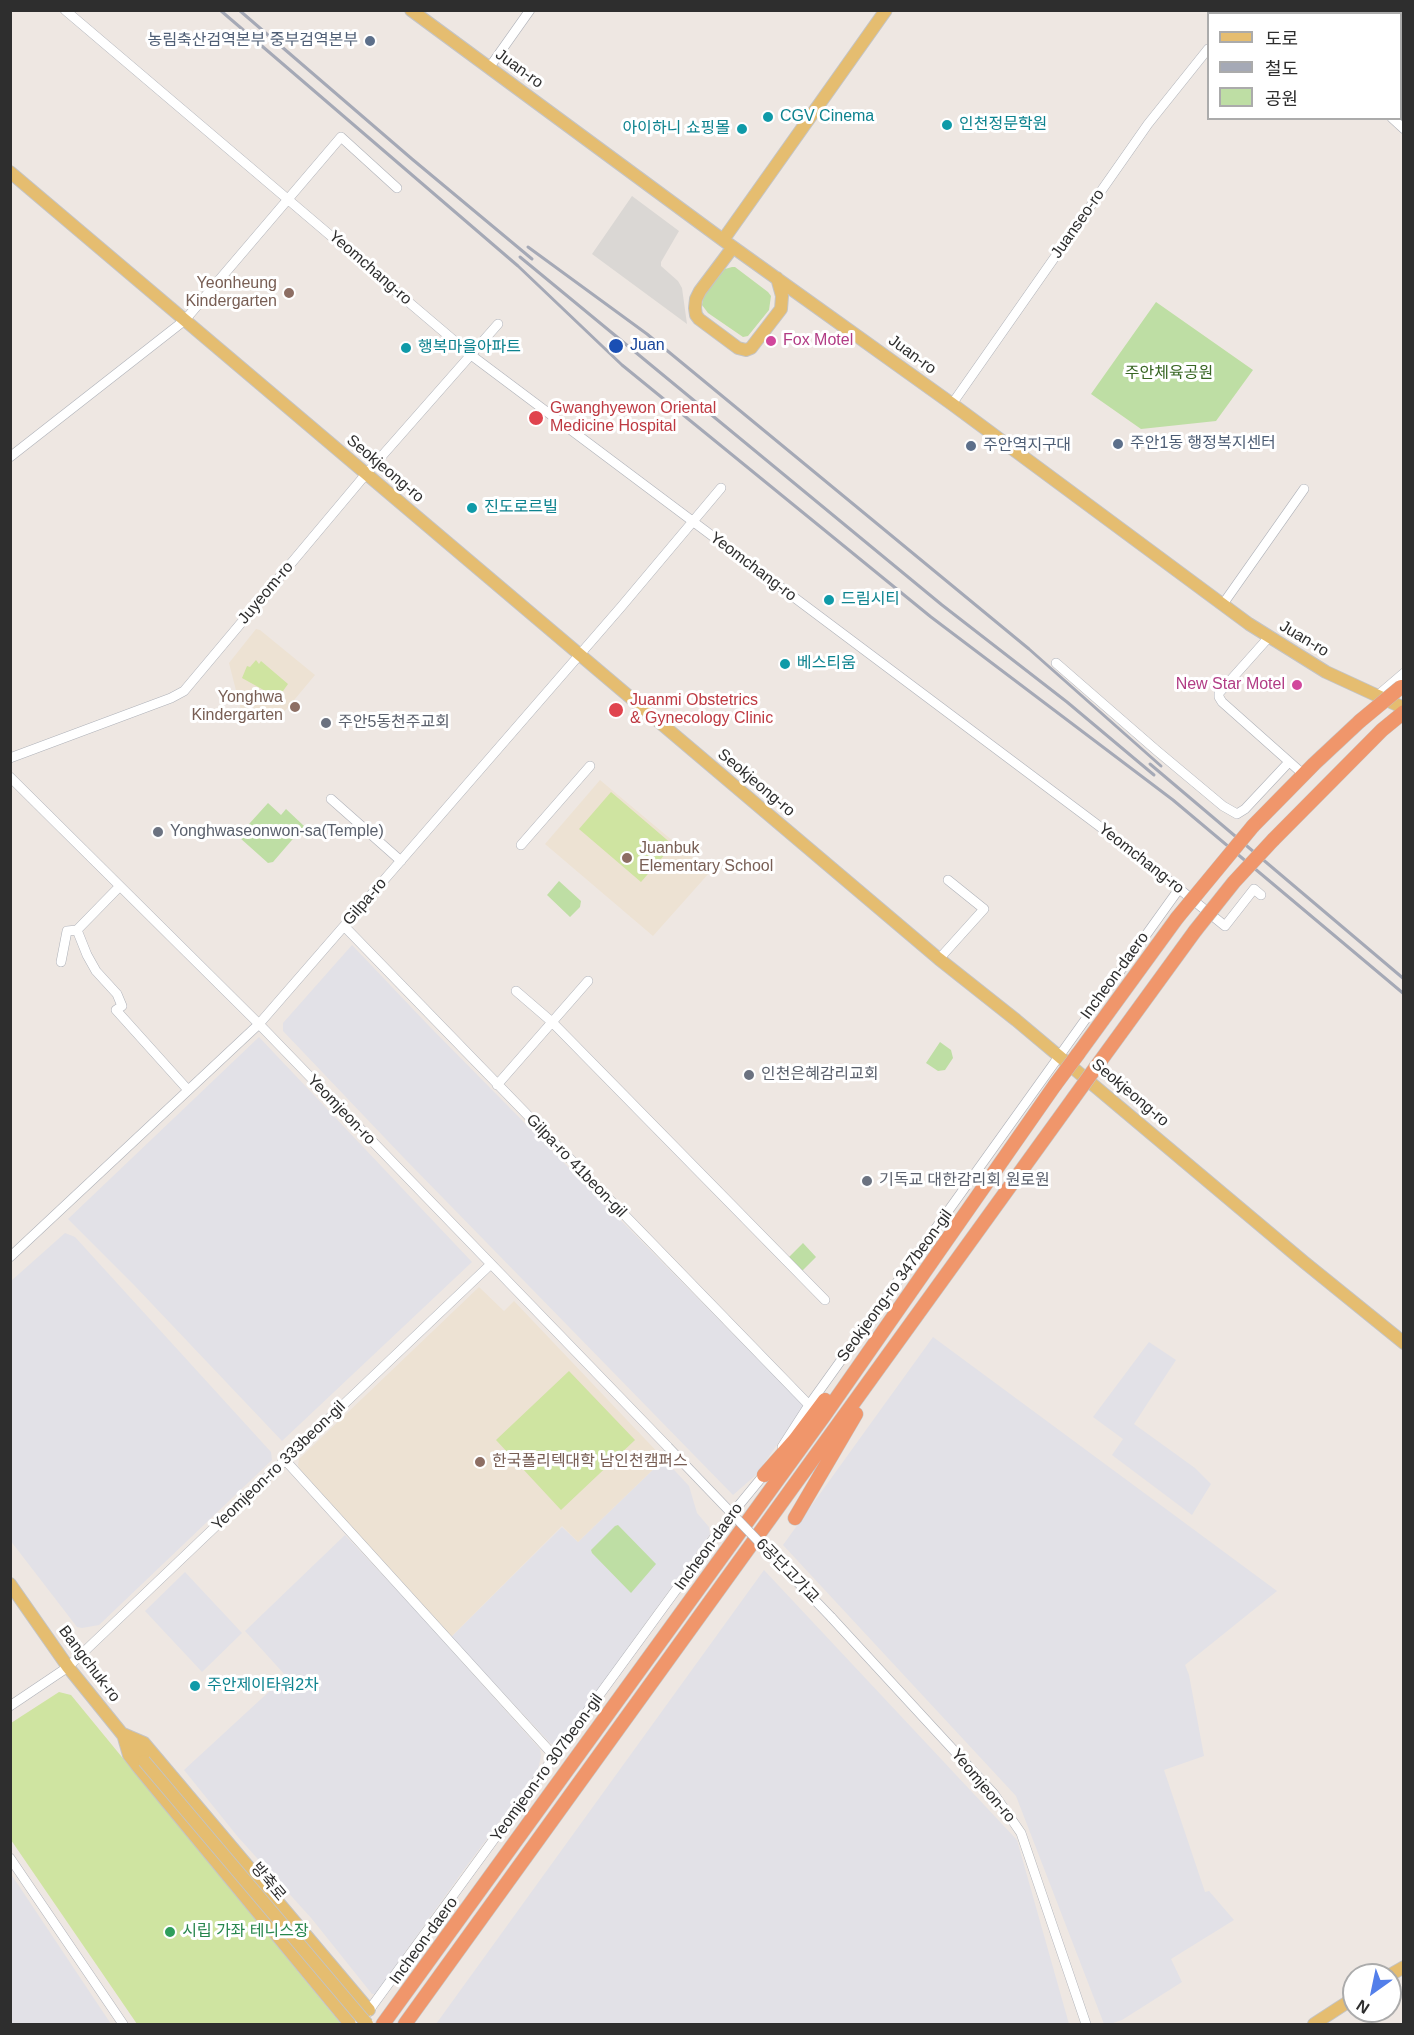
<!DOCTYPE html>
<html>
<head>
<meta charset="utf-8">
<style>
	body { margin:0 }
	#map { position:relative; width:1414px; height:2035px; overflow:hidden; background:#eee7e2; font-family:Helvetica,"Noto Sans KR",sans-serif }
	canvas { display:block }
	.frame { position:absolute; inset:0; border:12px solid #2e2e2e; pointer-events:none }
	.legend { position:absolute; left:1207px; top:12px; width:195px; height:108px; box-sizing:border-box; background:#fff; border:2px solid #ababab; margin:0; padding:8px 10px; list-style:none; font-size:18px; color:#2e2e2e }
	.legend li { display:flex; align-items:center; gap:12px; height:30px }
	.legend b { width:30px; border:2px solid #ababab }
	.north { position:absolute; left:1342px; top:1963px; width:60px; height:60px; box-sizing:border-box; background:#fff; border:2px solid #ababab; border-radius:50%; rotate:213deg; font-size:16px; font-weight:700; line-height:24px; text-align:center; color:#2e2e2e }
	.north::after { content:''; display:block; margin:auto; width:21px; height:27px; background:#537fea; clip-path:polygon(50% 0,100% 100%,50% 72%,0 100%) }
</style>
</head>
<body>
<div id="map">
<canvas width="1414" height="2035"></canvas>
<div class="frame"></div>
<ul class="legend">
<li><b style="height:8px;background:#e5bd70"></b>도로</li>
<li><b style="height:8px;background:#a5a9b6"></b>철도</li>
<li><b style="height:16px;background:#bedea4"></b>공원</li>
</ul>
<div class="north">N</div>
</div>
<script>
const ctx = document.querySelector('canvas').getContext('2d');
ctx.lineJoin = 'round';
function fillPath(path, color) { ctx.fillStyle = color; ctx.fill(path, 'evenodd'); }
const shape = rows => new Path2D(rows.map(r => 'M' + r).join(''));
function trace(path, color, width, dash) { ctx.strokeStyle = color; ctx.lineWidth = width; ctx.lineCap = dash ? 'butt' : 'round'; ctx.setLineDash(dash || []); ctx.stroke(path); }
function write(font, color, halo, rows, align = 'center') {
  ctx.font = font + ' Helvetica,"Noto Sans KR",sans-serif'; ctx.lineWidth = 6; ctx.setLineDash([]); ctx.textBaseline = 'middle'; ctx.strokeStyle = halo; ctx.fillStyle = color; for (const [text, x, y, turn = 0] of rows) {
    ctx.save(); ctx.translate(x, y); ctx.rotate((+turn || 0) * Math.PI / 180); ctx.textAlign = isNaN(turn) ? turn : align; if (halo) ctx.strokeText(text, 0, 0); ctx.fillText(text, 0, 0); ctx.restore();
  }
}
fillPath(shape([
	[352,945,430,1027,804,1406,756,1475,733,1495,404,1158,283,1031,283,1023],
	[259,1037,472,1262,282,1441,134,1285,68,1219],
	[65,1233,75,1237,271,1452,272,1460,99,1625,82,1628,77,1627,10,1540,11,1281],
	[933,1337,1277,1591,1185,1665,1189,1675,1204,1756,1164,1770,1205,1892,1209,1891,1234,1920,1171,1959,1182,1982,1122,2020,1110,2024,1104,2024,1016,1796,783,1545],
	[1149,1342,1176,1360,1134,1424,1195,1468,1211,1484,1192,1515,1112,1455,1123,1439,1093,1417],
	[664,1459,689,1486,697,1513,709,1527,710,1534,558,1744,551,1744,451,1637,562,1527,578,1542],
	[345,1535,410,1604,540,1749,541,1756,538,1770,463,1871,375,1994,372,1994,312,1919,238,1837,184,1770,286,1676,245,1631],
	[764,1570,1017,1840,1069,2024,436,2024],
	[185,1572,242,1633,202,1672,145,1611],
	[10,1874,11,1874,111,2024,11,2024]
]), '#e2e1e7');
fillPath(shape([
	[256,629,260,630,315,675,280,717,263,714,258,717,253,707,241,710,229,663],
	[600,780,710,872,653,936,545,844],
	[479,1287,504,1311,514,1301,664,1459,578,1542,562,1526,451,1637,302,1474,298,1465,299,1459]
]), '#ede2d3');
fillPath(shape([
	[732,267,735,267,768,292,771,296,769,310,748,336,743,337,708,313,702,305,704,295,725,269],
	[1156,302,1253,370,1216,421,1141,429,1091,394],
	[268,803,281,815,286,809,304,826,273,862,268,863,240,838,240,834],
	[559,881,581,901,580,907,570,917,547,895],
	[940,1042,951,1050,953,1058,945,1070,938,1071,926,1063],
	[803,1243,816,1257,802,1271,788,1258],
	[618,1525,656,1564,631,1593,592,1553,591,1550,615,1526]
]), '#bedea4');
fillPath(shape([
	[256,660,259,664,261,661,288,684,278,698,242,678,247,666,250,667],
	[611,792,673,845,641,882,579,829],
	[569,1371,635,1440,561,1510,496,1440],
	[59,1692,71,1695,341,2024,137,2024,11,1840,11,1723]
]), '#cfe4a1');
fillPath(shape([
	[632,196,679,231,661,262,661,266,678,281,682,288,687,324,592,254]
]), '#dad7d4');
const minor = shape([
	[65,10,471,355,1135,853,1225,926,1254,889,1261,895],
	[1261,10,1264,14],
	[1237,14,1240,10],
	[489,68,530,10],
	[1392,118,1404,129],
	[952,404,1148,124,1208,49],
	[10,457,185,320,341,137,397,188],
	[1223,604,1304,489],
	[1269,637,1219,693,1219,697,1222,702,1303,774],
	[1056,663,1156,750,1223,806,1237,814,1245,809,1289,762],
	[1377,696,1404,673],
	[10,758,171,698,184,691,366,474,498,324],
	[10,777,259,1024,668,1447],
	[331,799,401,861],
	[521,845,590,766],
	[120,886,77,930,87,955,96,971,117,994,122,1006,116,1010,188,1090],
	[344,926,809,1405],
	[939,959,984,909,948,880],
	[61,962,67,931,77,930],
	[516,991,552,1022,825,1300],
	[497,1085,588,981],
	[10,1257,259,1024,621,607,721,488],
	[782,1447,809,1405,1179,889],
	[285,1460,555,1757],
	[831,1617,994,1794,1021,1833,1086,2024],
	[10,1706,68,1667,491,1264],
	[10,1858,123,2024],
	[359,2024,730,1516,767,1471]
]);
const major = shape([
	[411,10,723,240,952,404,1249,624,1326,672,1404,708],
	[10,172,939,959,1016,1020,1304,1262,1404,1343],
	[723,240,886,10],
	[733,247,700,291,696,299,695,308,696,315,699,319,738,348,746,350,751,348,781,309,782,296,777,278],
	[10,1584,68,1667,144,1761],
	[123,1734,144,1743,369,2010],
	[123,1734,129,1755,139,1768,350,2024],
	[1390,1975,1404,1967],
	[1314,2024,1354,1998]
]);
const highway = shape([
	[1253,826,1314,764,1360,721],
	[1273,840,1382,730,1404,712],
	[1078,1054,1177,918],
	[1096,1067,1195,931],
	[764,1475,795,1440,825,1400],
	[795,1518,856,1414],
	[383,2024,824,1416,1055,1085],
	[405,2024,1073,1099]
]);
trace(minor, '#aeb1b8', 10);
trace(major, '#c4c4c4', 14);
trace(highway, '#c4c4c4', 15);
trace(minor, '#fff', 9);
trace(major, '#e5bd70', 12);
trace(highway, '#f0966b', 14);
trace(shape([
	[220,10,518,266,622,365,931,617,1173,800,1404,994],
	[239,10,412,159,532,259],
	[528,247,647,334,1029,649,1161,766],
	[520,257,942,605,1067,702,1154,775],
	[1150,764,1404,979]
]), '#a5a9b6', 3);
const minorBridge = shape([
	[668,1447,831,1617]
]);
const majorBridge = shape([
	[144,1761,367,2024]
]);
const highwayBridge = shape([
	[1360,721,1401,687],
	[1177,918,1253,826],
	[1195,931,1234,882,1273,840],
	[1055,1085,1078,1054],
	[1073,1099,1096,1067]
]);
trace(minorBridge, '#aeb1b8', 10, []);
trace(majorBridge, '#c4c4c4', 14, []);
trace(highwayBridge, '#c4c4c4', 15, []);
trace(minorBridge, '#fff', 9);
trace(majorBridge, '#e5bd70', 12);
trace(highwayBridge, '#f0966b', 14);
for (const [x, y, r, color] of [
	[370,41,6,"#5c6f8a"],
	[768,117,6,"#0f9aa8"],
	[947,125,6,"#0f9aa8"],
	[742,129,6,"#0f9aa8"],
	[289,293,6,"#8d6e63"],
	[771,341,6,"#d1479c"],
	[616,346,8,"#1a4fb4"],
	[406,348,6,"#0f9aa8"],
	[536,418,8,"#e0444e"],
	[1118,444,6,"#5c6f8a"],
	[971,446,6,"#5c6f8a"],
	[472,508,6,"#0f9aa8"],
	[829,600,6,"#0f9aa8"],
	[785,664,6,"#0f9aa8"],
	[1297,685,6,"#d1479c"],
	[295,707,6,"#8d6e63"],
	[616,710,8,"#e0444e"],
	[326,723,6,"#6b7280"],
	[158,832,6,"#6b7280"],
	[627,858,6,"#8d6e63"],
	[749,1075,6,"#6b7280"],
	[867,1181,6,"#6b7280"],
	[480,1462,6,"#8d6e63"],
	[195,1686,6,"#0f9aa8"],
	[170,1932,6,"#2e9e5b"]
]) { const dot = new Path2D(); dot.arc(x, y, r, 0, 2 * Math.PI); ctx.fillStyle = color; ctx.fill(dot); trace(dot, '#fff', 2); }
write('16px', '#4e5e75', '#fff', [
	["농림축산검역본부 중부검역본부",358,41,"right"],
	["주안1동 행정복지센터",1130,444],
	["주안역지구대",983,446]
], 'left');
write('16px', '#2e2e2e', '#fff', [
	["Juan-ro",519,69,36],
	["Juanseo-ro",1078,224,-55],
	["Yeomchang-ro",370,268,41],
	["Juan-ro",912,355,36],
	["Seokjeong-ro",385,469,40],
	["Yeomchang-ro",753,567,37],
	["Juyeom-ro",266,593,-50],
	["Juan-ro",1304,639,31],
	["Seokjeong-ro",756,783,40],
	["Yeomchang-ro",1141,859,38],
	["Gilpa-ro",365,902,-49],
	["Incheon-daero",1115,976,-54],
	["Seokjeong-ro",1130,1093,40],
	["Yeomjeon-ro",341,1110,46],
	["Gilpa-ro 41beon-gil",576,1166,46],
	["Seokjeong-ro 347beon-gil",895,1286,-54],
	["Yeomjeon-ro 333beon-gil",279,1466,-44],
	["Incheon-daero",709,1547,-54],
	["6공단고가교",787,1571,46],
	["Bangchuk-ro",89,1664,53],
	["Yeomjeon-ro 307beon-gil",547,1768,-54],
	["Yeomjeon-ro",983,1786,50],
	["방축로",268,1882,50],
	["Incheon-daero",424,1941,-54]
]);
write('16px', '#0d838f', '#fff', [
	["CGV Cinema",780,117],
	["인천정문학원",959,125],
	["아이하니 쇼핑몰",730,129,"right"],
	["행복마을아파트",418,348],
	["진도로르빌",484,508],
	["드림시티",841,600],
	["베스티움",797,664],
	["주안제이타워2차",207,1686]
], 'left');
write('16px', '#785e54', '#fff', [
	["Yeonheung",277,284],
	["Kindergarten",277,302],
	["Yonghwa",283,698],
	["Kindergarten",283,716],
	["Juanbuk",639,849,"left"],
	["Elementary School",639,867,"left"],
	["한국폴리텍대학 남인천캠퍼스",492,1462,"left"]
], 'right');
write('16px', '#b23c85', '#fff', [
	["Fox Motel",783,341],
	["New Star Motel",1285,685,"right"]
], 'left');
write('16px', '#164399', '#fff', [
	["Juan",630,346]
], 'left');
write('16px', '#386623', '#fff', [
	["주안체육공원",1169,374]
]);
write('16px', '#be3a42', '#fff', [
	["Gwanghyewon Oriental",550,409],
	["Medicine Hospital",550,427],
	["Juanmi Obstetrics",630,701],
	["& Gynecology Clinic",630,719]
], 'left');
write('16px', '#5b616d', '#fff', [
	["주안5동천주교회",338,723],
	["Yonghwaseonwon-sa(Temple)",170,832],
	["인천은혜감리교회",761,1075],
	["기독교 대한감리회 원로원",879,1181]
], 'left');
write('16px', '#27864d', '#fff', [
	["시립 가좌 테니스장",182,1932]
], 'left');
</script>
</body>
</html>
